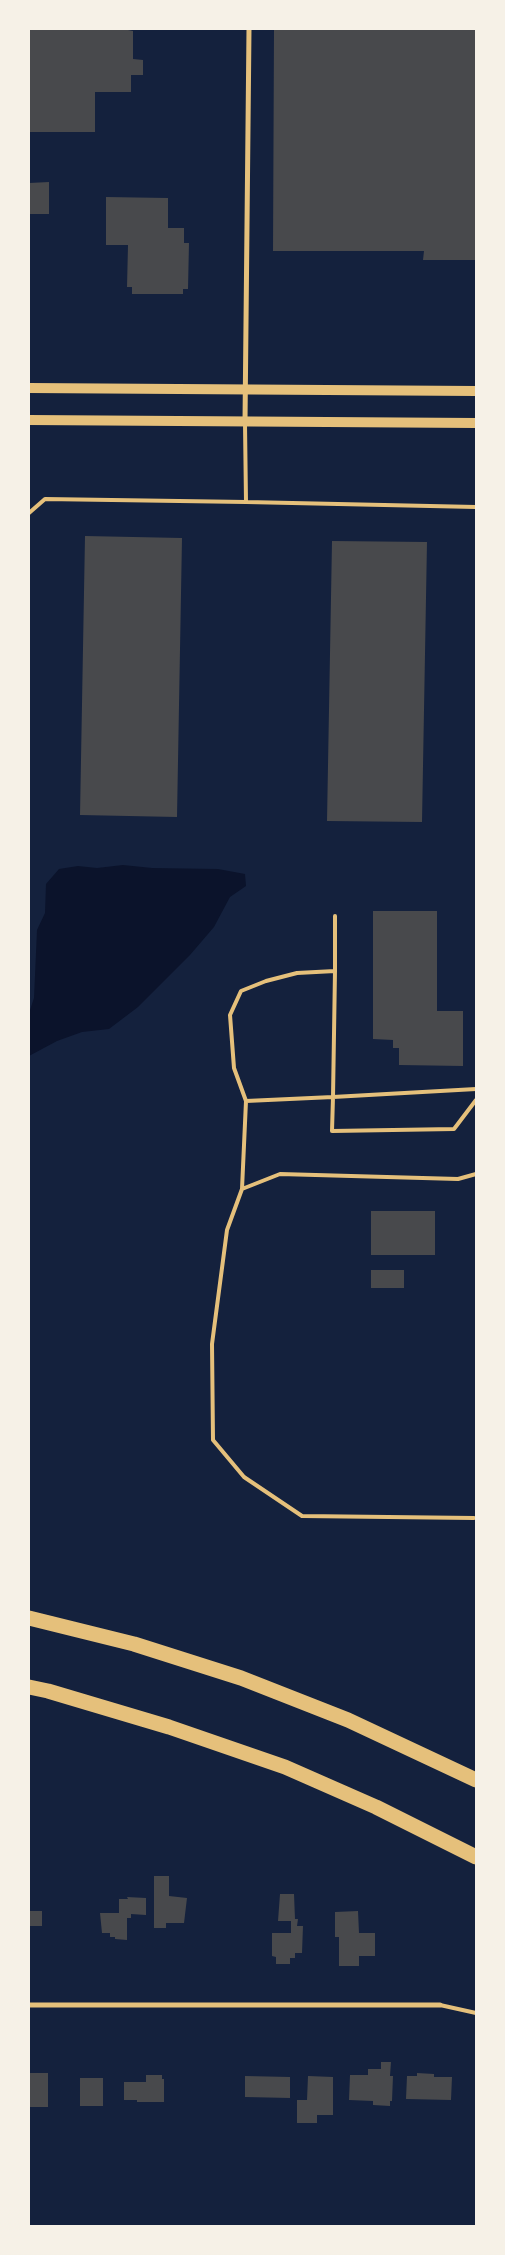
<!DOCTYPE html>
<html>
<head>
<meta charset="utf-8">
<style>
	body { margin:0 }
	#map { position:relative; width:505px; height:2255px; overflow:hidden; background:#14213d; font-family:Figtree,sans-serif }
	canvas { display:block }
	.frame { position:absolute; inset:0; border:30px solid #f6f1e7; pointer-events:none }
</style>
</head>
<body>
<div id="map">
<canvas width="505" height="2255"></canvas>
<div class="frame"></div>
</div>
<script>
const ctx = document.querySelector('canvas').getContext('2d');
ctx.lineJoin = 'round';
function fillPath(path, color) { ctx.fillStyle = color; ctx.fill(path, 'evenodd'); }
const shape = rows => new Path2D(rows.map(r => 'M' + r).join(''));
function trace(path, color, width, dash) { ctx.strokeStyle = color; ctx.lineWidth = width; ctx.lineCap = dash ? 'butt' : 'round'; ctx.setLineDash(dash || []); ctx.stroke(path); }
fillPath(shape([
	[123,865,152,868,218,869,245,874,246,886,230,897,214,927,190,955,138,1007,109,1029,82,1032,57,1041,29,1056,29,1013,34,998,37,930,45,913,46,884,59,869,78,866,97,868]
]), '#0b132b');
fillPath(shape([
	[29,29,128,29,128,30,133,31,133,59,143,60,143,75,131,75,131,92,95,92,95,132,29,132],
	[274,29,476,29,476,260,423,260,424,251,273,251],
	[49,182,49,214,29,214,29,183],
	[106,197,168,198,168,228,184,228,184,243,189,243,188,289,183,289,183,294,132,294,132,287,127,287,128,245,106,245],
	[85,536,182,538,177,817,80,815],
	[332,541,427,542,422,822,327,821],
	[373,911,437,911,437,1011,463,1011,463,1066,399,1065,399,1048,393,1048,393,1040,373,1039],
	[371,1211,435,1211,435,1255,371,1255],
	[371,1270,404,1270,404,1288,371,1288],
	[154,1876,169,1876,169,1896,187,1898,184,1923,166,1923,166,1928,154,1928],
	[280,1894,294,1894,295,1919,298,1919,297,1926,303,1926,302,1953,295,1953,295,1958,290,1958,290,1964,276,1964,276,1957,272,1956,272,1933,291,1933,291,1921,278,1921],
	[127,1897,146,1898,146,1915,131,1914,131,1918,127,1918,127,1940,115,1939,115,1937,110,1937,110,1933,102,1933,100,1913,119,1913,119,1899,128,1899],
	[29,1911,42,1911,42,1926,29,1926],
	[358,1911,359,1933,375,1933,375,1956,359,1956,359,1966,339,1966,339,1937,335,1937,335,1912],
	[381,2062,391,2062,390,2076,393,2076,392,2101,390,2101,390,2106,373,2105,373,2101,349,2100,350,2075,368,2075,368,2069,381,2069],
	[29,2073,48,2073,48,2107,29,2107],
	[417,2073,434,2074,434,2077,452,2077,451,2100,406,2099,407,2076,417,2076],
	[146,2075,162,2075,162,2079,164,2079,164,2102,137,2102,137,2100,124,2100,124,2082,146,2082],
	[245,2076,290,2077,290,2098,245,2097],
	[308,2076,333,2077,333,2115,317,2115,317,2123,297,2123,297,2100,307,2100],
	[80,2078,103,2078,103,2106,80,2106]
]), '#48494c');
trace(shape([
	[246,502,476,507],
	[29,513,45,499,246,502,245,424],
	[335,971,335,916],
	[476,1089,333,1097,246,1101,234,1068,230,1015,241,991,266,981,297,973,335,971,333,1097,332,1131,454,1129,476,1100],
	[246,1101,242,1189,280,1174,458,1179,476,1174],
	[242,1189,227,1230,212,1344,213,1440,244,1477,302,1516,474,1518],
	[440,2005,476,2013]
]), '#e5c07b', 4);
trace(shape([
	[245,421,249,29],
	[29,2005,440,2005]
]), '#e5c07b', 5);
trace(shape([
	[29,388,476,391],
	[29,420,476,423]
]), '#e5c07b', 10);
trace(shape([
	[29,1618,134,1644,241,1678,348,1720,476,1780],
	[29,1687,48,1691,169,1727,285,1767,376,1807,476,1857]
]), '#e5c07b', 15);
</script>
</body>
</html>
